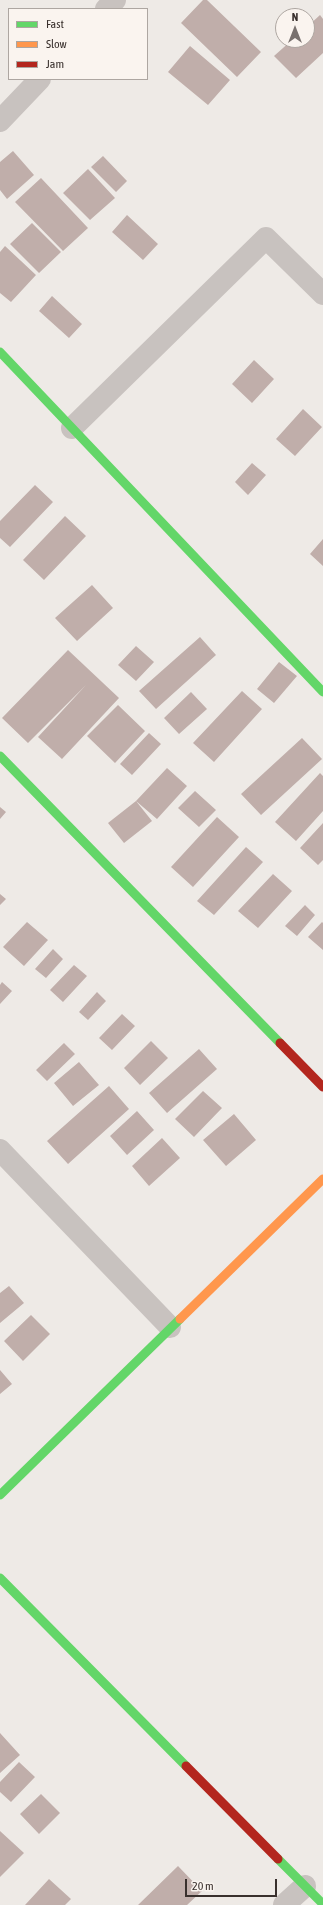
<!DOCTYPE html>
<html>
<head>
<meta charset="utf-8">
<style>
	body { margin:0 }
	#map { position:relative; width:323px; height:1905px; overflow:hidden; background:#eeeae6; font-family:"Asap Condensed",sans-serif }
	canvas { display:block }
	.legend { position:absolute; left:8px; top:8px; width:140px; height:72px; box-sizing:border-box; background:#faf4ef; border:1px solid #ada6a1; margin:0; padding:5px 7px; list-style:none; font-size:12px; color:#39302d }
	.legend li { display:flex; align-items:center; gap:8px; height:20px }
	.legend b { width:20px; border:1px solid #ada6a1 }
	.north { position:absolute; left:275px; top:8px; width:40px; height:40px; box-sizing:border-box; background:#faf4ef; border:1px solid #ada6a1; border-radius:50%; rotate:0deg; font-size:11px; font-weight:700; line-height:16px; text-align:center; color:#39302d }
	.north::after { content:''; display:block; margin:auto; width:14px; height:18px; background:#78716e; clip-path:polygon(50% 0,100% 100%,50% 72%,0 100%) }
	.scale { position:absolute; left:185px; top:1879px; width:92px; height:18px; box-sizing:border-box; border:2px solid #39302d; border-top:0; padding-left:5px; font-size:12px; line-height:14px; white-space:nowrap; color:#39302d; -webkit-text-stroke:3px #faf4ef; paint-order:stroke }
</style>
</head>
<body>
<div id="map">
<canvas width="323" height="1905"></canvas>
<ul class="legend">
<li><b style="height:5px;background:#63d668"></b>Fast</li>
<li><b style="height:5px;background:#ff974d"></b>Slow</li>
<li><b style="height:5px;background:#b3261e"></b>Jam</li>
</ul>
<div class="north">N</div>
<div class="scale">20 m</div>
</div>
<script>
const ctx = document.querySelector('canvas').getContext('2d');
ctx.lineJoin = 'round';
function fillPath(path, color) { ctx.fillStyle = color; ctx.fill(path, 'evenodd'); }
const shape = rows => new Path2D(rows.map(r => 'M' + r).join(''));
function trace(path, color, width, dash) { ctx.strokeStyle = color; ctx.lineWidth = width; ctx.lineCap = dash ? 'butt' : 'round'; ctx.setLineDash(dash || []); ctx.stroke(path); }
fillPath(shape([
	[203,0,207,0,261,52,237,77,181,23],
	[320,15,323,19,323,53,296,78,274,56,292,40,307,40,307,27],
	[190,46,230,80,208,105,168,72],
	[13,151,34,175,7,199,0,190,0,162],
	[103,156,127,181,116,192,91,167],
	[88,169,115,198,90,220,63,193],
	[41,178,88,228,63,251,15,202],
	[127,215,158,244,143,260,112,232],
	[32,223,61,252,39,273,10,244],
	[5,246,36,275,11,302,0,293,0,252],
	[52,296,82,324,69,338,39,311],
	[254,360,274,379,252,403,232,384],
	[303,409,322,427,295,456,276,439],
	[252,463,266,475,248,495,235,482],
	[35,485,53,502,10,547,0,538,0,521],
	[65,516,86,536,44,580,23,560],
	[323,539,323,566,310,554],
	[92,585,113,608,77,641,55,618],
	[200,637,216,655,156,709,139,691],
	[136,646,154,662,136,681,118,665],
	[68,650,119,698,62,759,38,737,86,685,28,743,2,718],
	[279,662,297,676,274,703,257,689],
	[242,691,262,709,214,762,193,743],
	[191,692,207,709,179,734,164,718],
	[118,705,145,731,115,763,87,736],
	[149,733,161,744,132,775,120,764],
	[302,738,322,759,261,815,241,794],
	[167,768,187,786,157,819,136,801,152,821,124,843,108,823,136,801],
	[320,773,323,776,323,811,296,841,275,822],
	[195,791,216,810,199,827,178,808],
	[0,807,6,812,0,819],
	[217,817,239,837,193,887,171,867],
	[323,823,323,860,318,865,300,848],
	[246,847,263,862,214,915,197,901],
	[273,874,292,891,258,928,238,911],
	[0,894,6,899,0,905],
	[305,905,315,915,297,936,285,926],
	[27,922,48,940,24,966,3,947],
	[322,922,323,923,323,950,308,937],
	[53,949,63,959,46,978,35,969],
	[74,965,87,976,63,1002,50,990],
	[2,982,12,991,0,1004,0,985],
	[97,992,106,1001,88,1020,79,1012],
	[122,1014,135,1026,112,1050,99,1038],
	[151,1041,168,1058,140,1085,124,1068],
	[64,1043,75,1054,47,1081,36,1070],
	[199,1049,217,1069,167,1113,149,1093],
	[79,1062,99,1085,73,1106,54,1083],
	[109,1086,129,1109,68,1164,47,1141],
	[203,1091,222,1108,194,1137,175,1119],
	[137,1111,154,1130,127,1155,110,1136],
	[234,1114,256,1140,226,1166,203,1140],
	[162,1138,180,1158,149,1186,132,1166],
	[9,1286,24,1303,0,1323,0,1293],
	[31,1315,50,1334,23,1361,4,1341],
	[0,1370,12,1384,0,1394],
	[0,1733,20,1755,0,1773],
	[19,1762,35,1777,11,1802,0,1792,0,1782],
	[41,1794,60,1813,39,1834,20,1814],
	[0,1831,24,1853,0,1877],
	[178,1866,202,1891,187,1905,138,1905],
	[49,1879,71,1899,65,1905,25,1905]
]), '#c0aeaa');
trace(shape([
	[106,9,115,0],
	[0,121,40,79],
	[72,428,266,238,323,294],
	[0,1150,170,1327],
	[284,1905,305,1886]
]), '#c8c2bf', 22);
trace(shape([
	[0,352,323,692],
	[0,756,280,1043],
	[0,1495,180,1319],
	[0,1578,186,1766],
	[278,1859,323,1904]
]), '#63d668', 9);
trace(shape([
	[180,1319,323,1179]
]), '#ff974d', 9);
trace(shape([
	[280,1043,323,1087],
	[186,1766,278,1859]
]), '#b3261e', 9);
</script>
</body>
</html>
